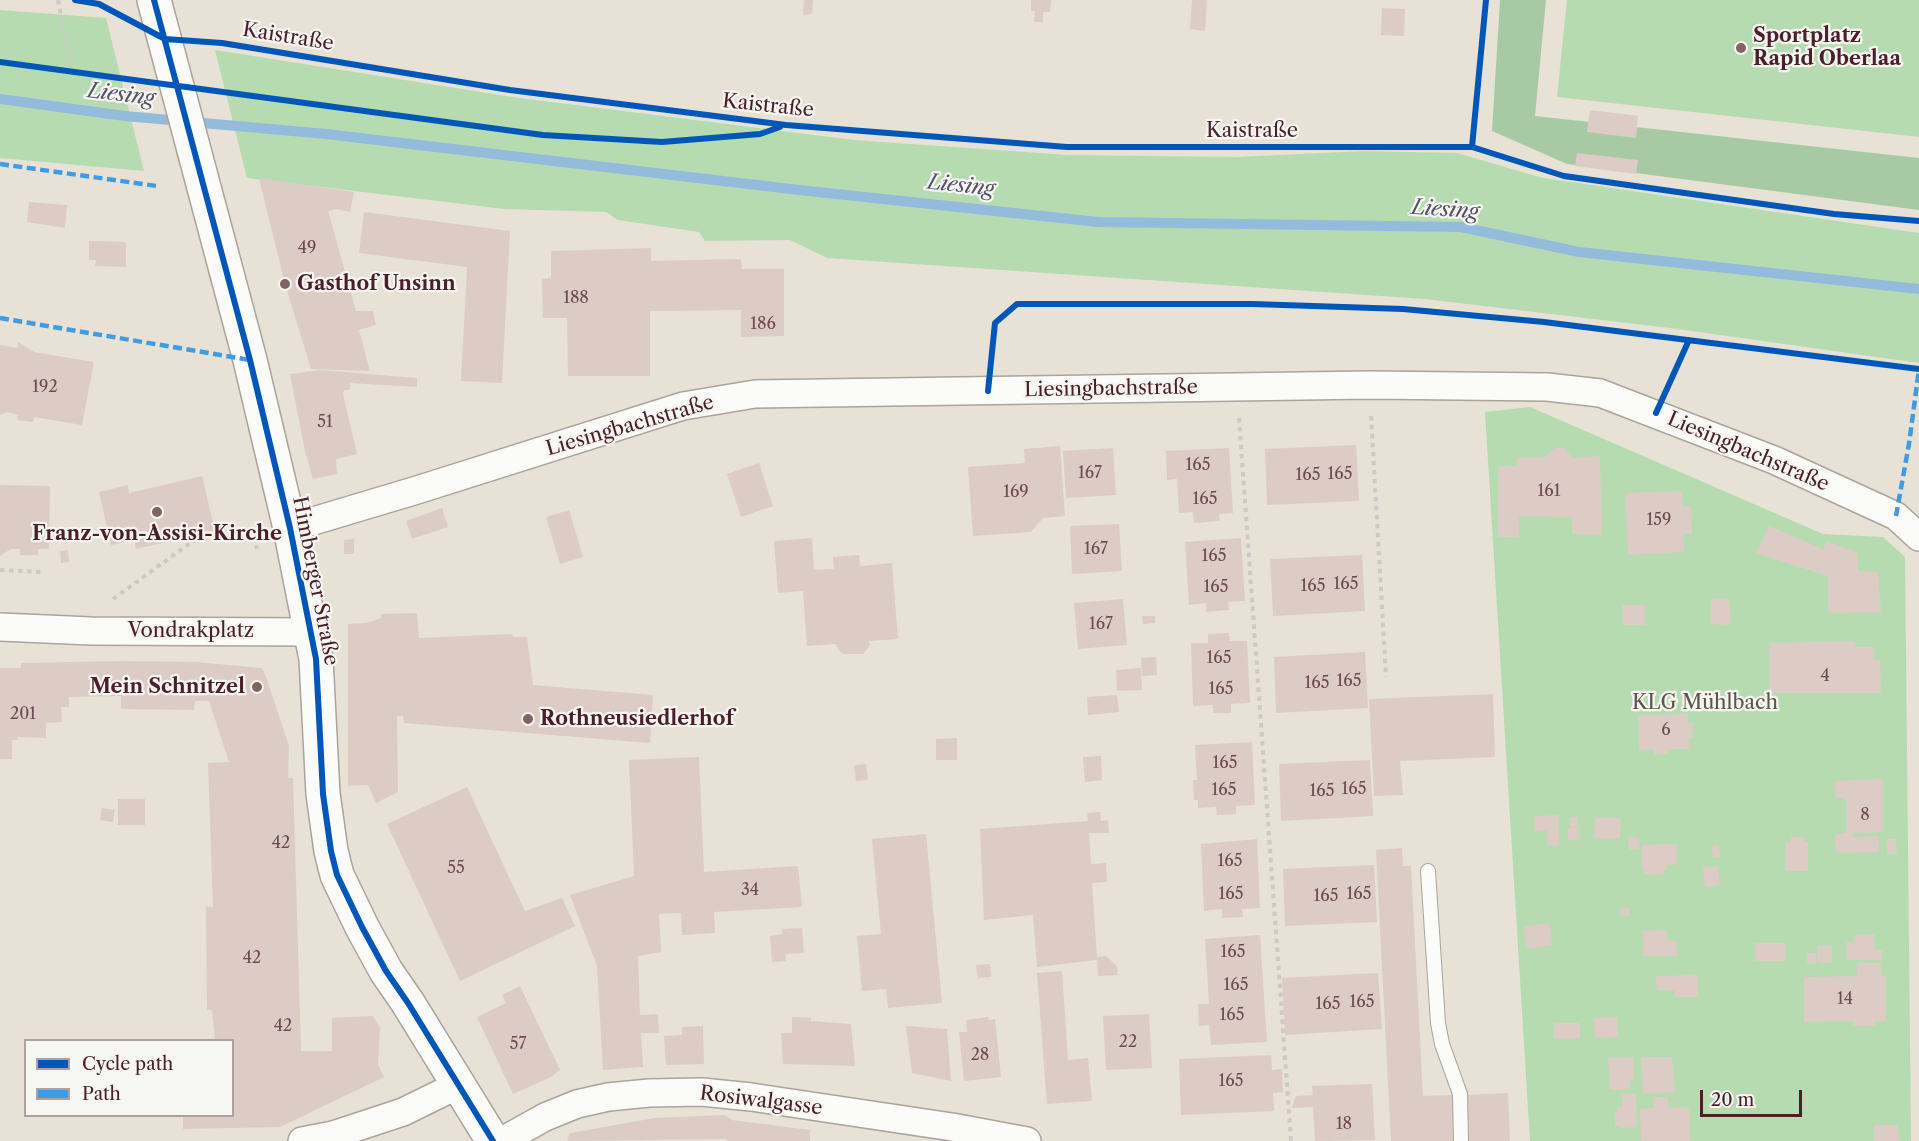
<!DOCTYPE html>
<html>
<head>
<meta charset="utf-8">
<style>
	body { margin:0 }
	#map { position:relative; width:1919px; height:1141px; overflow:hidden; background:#e7e2d5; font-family:"Libre Caslon Text",serif }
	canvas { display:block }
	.legend { position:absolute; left:24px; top:1039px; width:210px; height:78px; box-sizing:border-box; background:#f6f6f2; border:2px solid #b1a0a2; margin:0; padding:8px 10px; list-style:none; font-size:18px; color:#4a1f2b }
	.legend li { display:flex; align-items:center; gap:12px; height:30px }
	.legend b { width:30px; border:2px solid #b1a0a2 }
	.scale { position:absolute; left:1700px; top:1090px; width:102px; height:27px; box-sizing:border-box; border:3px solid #4a1f2b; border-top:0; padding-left:8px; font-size:18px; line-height:21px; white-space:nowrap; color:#4a1f2b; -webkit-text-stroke:4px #f6f6f2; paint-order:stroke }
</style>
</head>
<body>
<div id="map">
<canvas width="1919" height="1141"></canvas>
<ul class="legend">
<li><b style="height:8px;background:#0057b8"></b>Cycle path</li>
<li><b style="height:8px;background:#409be1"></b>Path</li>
</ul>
<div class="scale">20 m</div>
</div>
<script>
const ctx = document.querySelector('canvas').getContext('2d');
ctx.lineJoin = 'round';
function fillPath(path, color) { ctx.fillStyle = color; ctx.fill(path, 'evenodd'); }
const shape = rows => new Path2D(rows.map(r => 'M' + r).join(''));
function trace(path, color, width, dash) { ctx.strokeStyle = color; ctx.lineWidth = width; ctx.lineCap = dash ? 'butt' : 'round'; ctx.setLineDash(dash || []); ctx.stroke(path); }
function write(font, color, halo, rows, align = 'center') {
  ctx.font = font + ' "Libre Caslon Text",serif'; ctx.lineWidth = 4.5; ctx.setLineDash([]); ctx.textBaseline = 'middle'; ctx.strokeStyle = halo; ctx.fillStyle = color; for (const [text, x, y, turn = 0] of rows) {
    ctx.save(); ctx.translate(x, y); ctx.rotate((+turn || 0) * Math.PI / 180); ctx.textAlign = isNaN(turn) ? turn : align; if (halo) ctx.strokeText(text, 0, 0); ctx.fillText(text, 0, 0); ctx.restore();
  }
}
fillPath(shape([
	[1567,0,1919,0,1919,137,1557,97],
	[0,10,106,18,144,171,0,158],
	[215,50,519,98,854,140,1068,155,1236,157,1365,151,1457,153,1543,178,1919,233,1919,363,1678,329,1425,299,827,258,790,240,705,241,699,232,618,220,606,212,504,209,247,178],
	[1530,407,1823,534,1883,537,1905,557,1911,1141,1530,1141,1485,412]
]), '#b6dbb0');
fillPath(shape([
	[1500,0,1546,0,1535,116,1919,158,1919,210,1567,164,1492,131]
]), '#a7caa4');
trace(shape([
	[0,99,125,116,326,134,799,190,1098,222,1461,227,1579,252,1919,289]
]), '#92bbdc', 10);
fillPath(shape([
	[804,0,813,0,812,14,803,15],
	[1031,0,1051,0,1050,12,1043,12,1043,22,1034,22,1035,11,1031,11],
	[1192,0,1207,0,1205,31,1190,29],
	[1382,8,1405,9,1404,36,1381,35],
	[1590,110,1638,116,1636,138,1587,132],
	[1577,153,1638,160,1636,174,1575,166],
	[259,178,354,192,350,212,337,209,328,211,356,311,373,311,376,325,359,330,370,371,311,369,285,284],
	[29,202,67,205,65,228,27,222],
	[364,212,510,231,502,383,461,381,467,267,359,253],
	[89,241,126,242,126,267,95,266,96,260,89,260],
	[651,248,651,261,741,259,742,269,784,269,784,336,741,337,741,310,650,311,650,376,568,376,567,318,543,318,542,279,551,278,551,251],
	[18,342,34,352,94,362,82,425,34,417,33,422,17,420,18,415,7,412,0,415,0,345,18,348],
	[321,370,417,378,417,387,350,383,350,390,344,390,343,394,357,454,336,459,337,474,313,479,305,451,290,374],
	[1356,445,1359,501,1267,505,1265,449],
	[1060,446,1065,516,1043,518,1031,532,973,536,968,467,1025,463,1024,449],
	[1564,447,1572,458,1600,456,1602,535,1572,534,1572,517,1519,516,1519,537,1498,537,1498,466,1517,466,1517,458,1544,457,1555,448],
	[1113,448,1116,495,1066,498,1063,451],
	[1229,448,1233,513,1219,514,1220,521,1194,523,1193,512,1179,513,1177,479,1167,480,1166,451],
	[759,463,773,506,741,517,727,474],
	[202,476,215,531,136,549,134,540,111,545,99,492,128,485,129,493],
	[0,485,50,486,49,549,38,549,38,555,20,555,20,549,11,549,0,556],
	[1682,491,1683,507,1691,506,1692,534,1683,534,1684,552,1628,555,1625,493],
	[442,508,448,527,412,539,406,521],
	[569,510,583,557,560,564,546,517],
	[1119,524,1122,571,1072,574,1070,526],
	[1769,526,1823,549,1827,541,1858,553,1858,571,1878,572,1881,612,1828,613,1828,576,1756,553],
	[812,538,814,570,834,569,833,557,859,555,860,566,892,563,898,639,869,641,870,645,863,654,844,654,839,651,836,644,807,646,803,591,778,593,774,541],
	[1241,538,1245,601,1228,602,1229,610,1206,612,1206,603,1189,605,1185,542],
	[354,539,354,554,344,554,344,540],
	[68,550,69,562,61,563,60,551],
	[1362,555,1365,611,1273,616,1270,559],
	[1729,598,1731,625,1711,624,1711,599],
	[1123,599,1127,645,1078,649,1074,603],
	[1622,605,1645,605,1645,625,1623,625],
	[417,613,419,638,512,634,513,637,527,637,533,685,653,695,650,743,404,723,403,716,397,716,398,792,376,803,368,785,348,786,348,624,367,623,381,618,381,614],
	[1142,616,1155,616,1155,623,1143,624],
	[1229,633,1230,641,1247,641,1250,703,1231,704,1231,713,1213,713,1213,705,1193,706,1191,643,1208,643,1208,634],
	[1856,641,1854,647,1875,647,1873,660,1880,660,1881,693,1770,693,1769,643],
	[1365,652,1368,708,1276,713,1274,657],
	[1156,657,1157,675,1142,676,1141,658],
	[122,661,196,662,262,668,265,674,289,746,288,778,293,778,301,1051,332,1051,332,1018,373,1016,380,1027,378,1065,384,1077,280,1127,183,1129,183,1116,232,1116,232,1040,215,1040,212,1010,207,1010,206,906,213,907,208,763,229,762,209,701,195,701,194,710,121,709,121,696,69,697,69,707,61,707,62,722,46,723,46,738,18,737,17,740,12,740,12,759,0,759,0,668,21,668,21,663],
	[1141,668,1142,690,1117,691,1116,670],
	[1493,694,1495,757,1400,761,1403,795,1374,796,1369,699],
	[1117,695,1119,712,1088,715,1087,697],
	[1688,714,1688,723,1693,723,1693,738,1689,738,1689,749,1668,749,1668,754,1654,755,1654,749,1639,750,1638,715],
	[957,738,957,760,936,760,936,739],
	[1252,742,1255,805,1236,806,1236,814,1217,815,1216,807,1198,808,1198,800,1194,800,1193,780,1197,780,1195,745],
	[1101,756,1102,780,1085,782,1083,757],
	[699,757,704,872,798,866,802,907,714,912,715,933,682,935,681,913,659,914,661,952,638,956,640,1015,658,1014,659,1033,641,1033,643,1067,603,1070,597,966,570,895,634,876,629,760],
	[1370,760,1373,816,1281,821,1279,764],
	[866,764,868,780,856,781,854,765],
	[1883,779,1883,832,1853,833,1853,837,1879,836,1879,852,1836,853,1835,834,1846,833,1846,798,1835,798,1835,781],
	[467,787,525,911,562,898,575,926,460,981,387,824],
	[118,799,145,799,145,825,118,825],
	[102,808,115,810,113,822,100,820],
	[1100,812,1101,821,1108,820,1109,833,1089,833,1091,864,1106,863,1107,882,1092,883,1097,957,1106,956,1117,966,1118,975,1098,976,1097,960,1037,967,1033,915,984,920,980,829,1088,821,1087,813],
	[1558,815,1559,845,1547,846,1547,830,1535,831,1534,816],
	[1570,817,1578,817,1578,827,1570,827],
	[1595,817,1621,818,1620,839,1594,838],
	[1568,828,1579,828,1579,840,1568,840],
	[926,834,942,1003,888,1008,886,989,862,991,857,936,881,934,872,839],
	[1628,837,1639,837,1640,849,1629,850],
	[1791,837,1805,837,1805,842,1808,842,1808,871,1785,871,1786,842,1791,842],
	[1257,839,1260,908,1242,909,1243,917,1222,918,1222,909,1204,911,1201,844],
	[1887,839,1896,839,1897,854,1887,854],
	[1677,844,1677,864,1666,865,1666,870,1663,870,1663,874,1644,875,1644,870,1642,870,1642,845],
	[1712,845,1719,845,1720,857,1713,858],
	[1402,848,1403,866,1411,866,1411,867,1423,1096,1453,1095,1455,1141,1391,1141,1376,850],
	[1374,865,1377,922,1285,926,1283,869],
	[1718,866,1720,885,1705,887,1703,868],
	[1630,908,1630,916,1620,916,1619,909],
	[1549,923,1552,945,1527,949,1524,927],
	[802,928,804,953,785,954,786,961,772,962,770,936,783,934,782,929],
	[1667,930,1668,941,1677,941,1677,956,1643,956,1643,931],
	[1874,934,1875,950,1882,950,1882,960,1847,960,1846,942,1854,942,1854,935],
	[1260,935,1267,1042,1211,1045,1209,1025,1199,1026,1198,1004,1209,1004,1205,939],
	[1755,943,1786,943,1785,961,1755,961],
	[1832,945,1832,963,1817,963,1817,946],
	[1807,953,1816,953,1816,964,1807,964],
	[1857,963,1881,963,1881,976,1886,975,1886,1021,1875,1021,1875,1026,1853,1026,1853,1021,1804,1022,1804,977,1857,976],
	[990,964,991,977,978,978,976,965],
	[1062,971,1068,1060,1088,1058,1092,1101,1047,1104,1037,973],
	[1378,973,1382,1029,1285,1035,1282,978],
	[1697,975,1698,997,1674,997,1674,990,1657,990,1656,976],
	[520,986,560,1070,551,1077,513,1094,477,1017,506,1003,502,995],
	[1149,1014,1152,1068,1106,1070,1103,1016],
	[792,1017,811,1018,811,1021,851,1024,855,1066,783,1064,781,1033,792,1033],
	[988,1017,989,1020,995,1019,1001,1077,964,1081,959,1032,967,1032,966,1020],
	[1617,1017,1618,1037,1595,1038,1594,1018],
	[1554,1023,1580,1023,1580,1038,1554,1039],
	[703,1026,704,1064,666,1065,664,1036,682,1035,682,1027],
	[906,1026,947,1029,951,1081,912,1073],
	[1271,1055,1272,1070,1282,1069,1283,1092,1273,1093,1274,1111,1181,1115,1179,1059],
	[1629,1057,1633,1058,1634,1079,1630,1080,1630,1089,1610,1090,1608,1058],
	[1641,1057,1672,1057,1675,1092,1643,1094],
	[1372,1084,1375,1140,1315,1141,1313,1107,1292,1108,1296,1096,1313,1095,1312,1086],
	[1508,1093,1510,1141,1469,1141,1467,1095],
	[1622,1094,1636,1094,1637,1127,1622,1128,1622,1126,1615,1126,1615,1112,1617,1112,1617,1107,1622,1106],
	[1654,1097,1668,1097,1669,1108,1689,1107,1690,1141,1641,1141,1640,1109,1654,1108],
	[725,1115,732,1120,810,1130,810,1141,727,1141,727,1139,567,1141,570,1133,655,1118],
	[1874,1125,1898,1125,1899,1141,1874,1141]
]), '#dcccc5');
const lane = shape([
	[1428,871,1438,1023,1442,1044,1460,1094,1461,1141]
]);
const street = shape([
	[290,528,417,490,683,406,755,394,1370,385,1547,387,1600,393,1774,460,1896,516,1919,537],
	[0,627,91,631,310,632],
	[302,1141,333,1135,403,1112,458,1085],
	[502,1141,545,1117,577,1104,608,1097,649,1093,702,1092,751,1097,952,1127,1027,1141]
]);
const primary = shape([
	[154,0,250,360,290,528,316,659,323,794,331,851,337,875,362,927,386,971,408,1003,493,1141]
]);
trace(lane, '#aba39c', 16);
trace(street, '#aba39c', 30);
trace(primary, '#aba39c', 36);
trace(shape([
	[58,0,72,71],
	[1371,416,1386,677],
	[1239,418,1291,1141],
	[0,570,42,572],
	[113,599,193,541,215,536,253,534,257,549]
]), '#cec9c7', 4, [4.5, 4.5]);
trace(lane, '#fbfbf9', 14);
trace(street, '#fbfbf9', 27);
trace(primary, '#fbfbf9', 33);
trace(shape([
	[0,164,157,186],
	[0,318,250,360],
	[1896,516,1909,444,1919,369]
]), '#409be1', 4.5, [9, 4.5]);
trace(shape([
	[75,0,99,4,165,39,222,43,510,90,786,125,1067,147,1472,147,1564,176,1834,214,1919,221],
	[154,0,250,360,290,528,316,659,323,794,331,851,337,875,362,927,386,971,408,1003,493,1141],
	[0,62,543,135,662,142,760,134,780,127],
	[1472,147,1486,0],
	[988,391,995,323,1017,304,1253,304,1403,309,1544,322,1919,369],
	[1656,413,1689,340]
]), '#0057b8', 6);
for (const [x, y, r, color] of [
	[1741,48,6,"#816366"],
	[285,284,6,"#816366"],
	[157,512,6,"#816366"],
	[257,687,6,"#816366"],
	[528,719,6,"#816366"]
]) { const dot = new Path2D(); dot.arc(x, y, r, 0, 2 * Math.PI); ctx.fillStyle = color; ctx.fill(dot); trace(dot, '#f6f6f2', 2); }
write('16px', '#6e4a52', null, [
	["49",307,248],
	["188",576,298],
	["186",763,324],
	["192",45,387],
	["51",325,422],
	["165",1198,465],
	["167",1090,473],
	["165",1340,474],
	["165",1308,475],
	["161",1549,491],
	["169",1016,492],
	["165",1205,499],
	["159",1659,520],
	["167",1096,549],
	["165",1214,556],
	["165",1346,584],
	["165",1313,586],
	["165",1216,587],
	["167",1101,624],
	["165",1219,658],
	["4",1825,676],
	["165",1349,681],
	["165",1317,683],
	["165",1221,689],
	["201",23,714],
	["6",1666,730],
	["165",1225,763],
	["165",1354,789],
	["165",1224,790],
	["165",1322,791],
	["8",1865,815],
	["42",281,843],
	["165",1230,861],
	["55",456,868],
	["34",750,890],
	["165",1231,894],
	["165",1359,894],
	["165",1326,896],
	["165",1233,952],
	["42",252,958],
	["165",1236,985],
	["14",1845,999],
	["165",1362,1002],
	["165",1328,1004],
	["165",1232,1015],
	["42",283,1026],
	["22",1128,1042],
	["57",518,1044],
	["28",980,1055],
	["165",1231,1081],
	["18",1344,1124]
]);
write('bold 20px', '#4a1f2b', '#f6f6f2', [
	["Sportplatz",1753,36],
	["Rapid Oberlaa",1753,59],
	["Gasthof Unsinn",297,284],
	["Franz-von-Assisi-Kirche",157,534,"center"],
	["Mein Schnitzel",245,687,"right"],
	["Rothneusiedlerhof",540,719]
], 'left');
write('20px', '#4a1f2b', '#f6f6f2', [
	["Kaistraße",288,37,9],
	["Kaistraße",768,106,6],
	["Kaistraße",1252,131],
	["Liesingbachstraße",1111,389,-1],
	["Liesingbachstraße",630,426,-16],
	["Liesingbachstraße",1748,452,23],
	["Himberger Straße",315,581,79],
	["Vondrakplatz",191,631],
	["Rosiwalgasse",761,1101,7]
]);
write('20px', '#5e564a', '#f6f6f2', [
	["KLG Mühlbach",1705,703]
]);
write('italic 21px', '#56506a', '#f6f6f2', [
	["Liesing",121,95,7],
	["Liesing",961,186,6],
	["Liesing",1445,210,4]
]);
</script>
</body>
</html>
